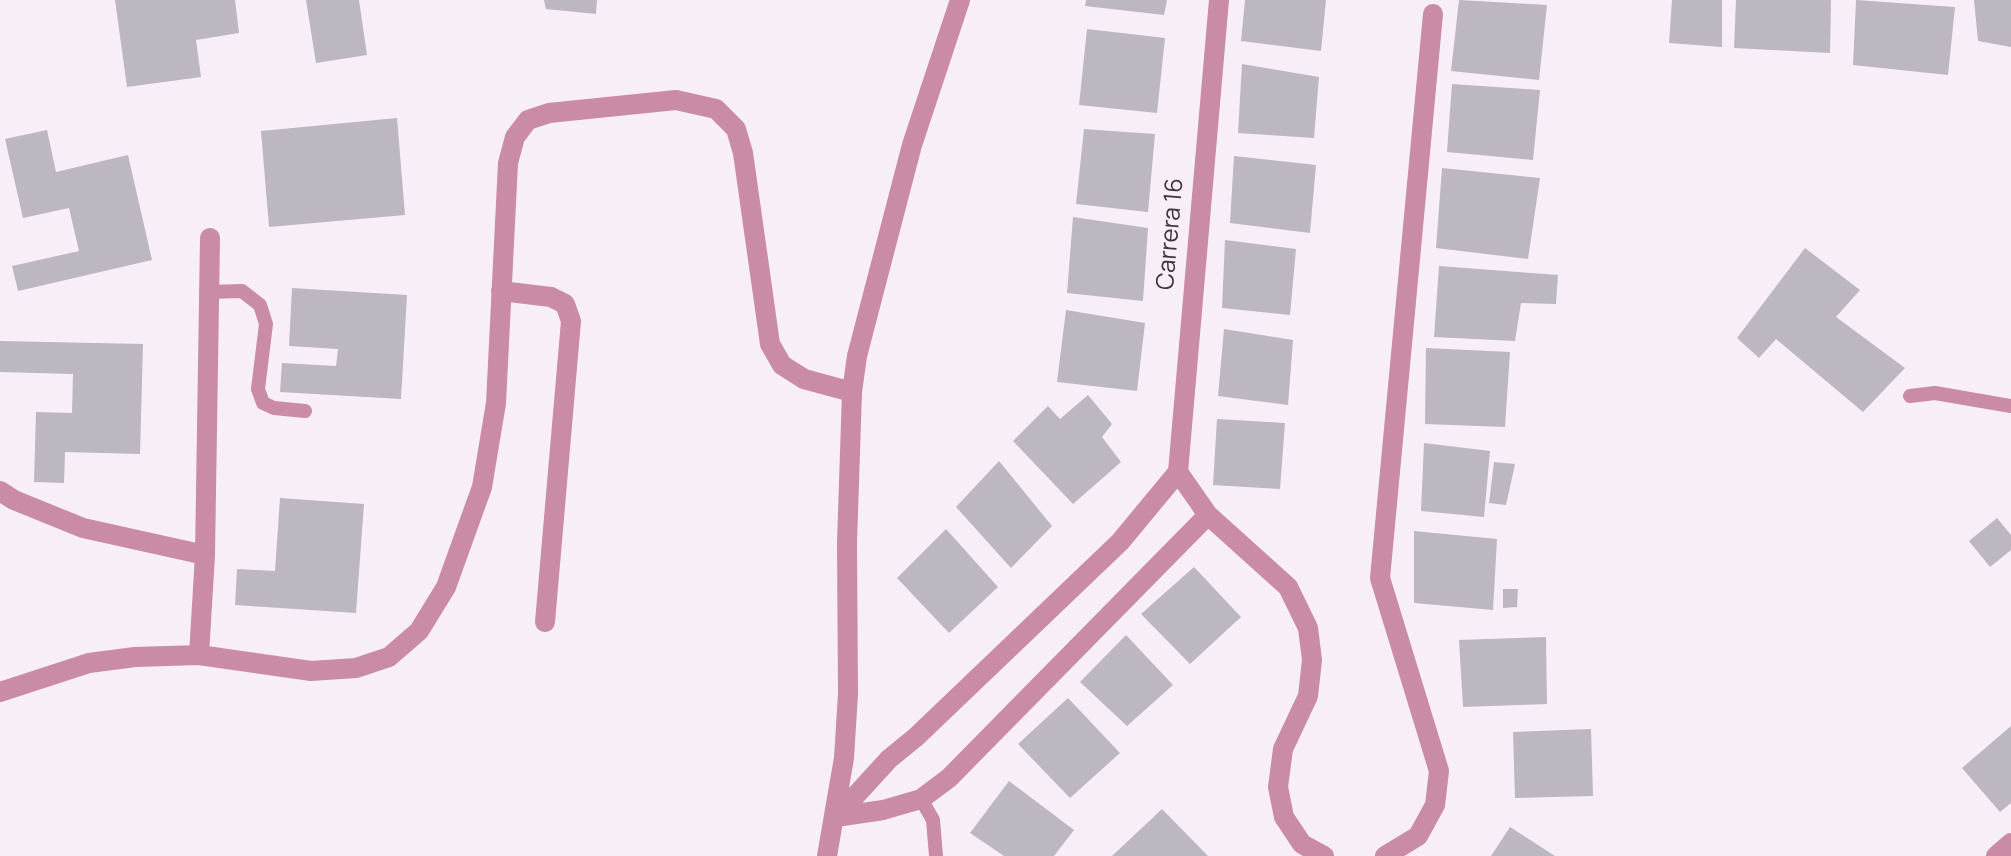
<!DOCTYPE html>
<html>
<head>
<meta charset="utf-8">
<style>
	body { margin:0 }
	canvas { display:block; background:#f8eef7 }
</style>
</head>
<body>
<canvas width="2011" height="856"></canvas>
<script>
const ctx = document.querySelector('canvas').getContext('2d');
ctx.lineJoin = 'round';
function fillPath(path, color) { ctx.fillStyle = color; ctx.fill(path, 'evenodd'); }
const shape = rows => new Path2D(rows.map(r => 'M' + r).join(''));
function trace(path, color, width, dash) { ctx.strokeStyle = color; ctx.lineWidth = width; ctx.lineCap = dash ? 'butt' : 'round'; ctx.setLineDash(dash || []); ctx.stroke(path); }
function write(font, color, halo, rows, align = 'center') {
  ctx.font = font + ' Manrope,sans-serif'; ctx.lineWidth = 6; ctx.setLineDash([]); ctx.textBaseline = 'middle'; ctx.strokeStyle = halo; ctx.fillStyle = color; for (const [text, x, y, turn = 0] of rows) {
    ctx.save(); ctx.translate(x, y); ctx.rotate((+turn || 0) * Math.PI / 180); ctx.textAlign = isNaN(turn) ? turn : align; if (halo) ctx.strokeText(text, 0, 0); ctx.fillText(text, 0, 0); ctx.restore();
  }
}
fillPath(shape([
	[115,0,235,0,239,33,196,40,201,77,127,87],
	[306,0,359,0,367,55,316,63],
	[544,0,597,0,596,14,546,9],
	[1086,0,1167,0,1164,15,1085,6],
	[1245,0,1326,0,1321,51,1241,41],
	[1459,0,1547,5,1539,80,1451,71],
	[1672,0,1722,0,1722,47,1669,43],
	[1736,0,1831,0,1830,53,1734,48],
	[1856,0,1955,7,1948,75,1853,65],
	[1974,0,2011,0,2011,47,1978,41],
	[1087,29,1165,38,1157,113,1079,105],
	[1242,64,1319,77,1314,138,1238,133],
	[1452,84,1540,90,1533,160,1447,152],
	[397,118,405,215,269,227,261,131],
	[1084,129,1155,134,1148,212,1076,204],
	[47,130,56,172,128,155,152,260,18,291,12,266,79,251,69,208,23,218,5,139],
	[1234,156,1316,165,1310,233,1230,223],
	[1442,168,1540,178,1528,259,1436,248],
	[1073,217,1148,228,1143,301,1067,293],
	[1225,240,1296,249,1290,315,1222,308],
	[1805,248,1860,290,1836,317,1905,368,1863,412,1776,339,1759,358,1737,338],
	[1439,266,1558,275,1556,304,1521,303,1515,341,1434,337],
	[292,288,407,295,401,399,280,392,282,363,336,366,338,349,289,346],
	[1066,310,1145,323,1137,391,1057,382],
	[1224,329,1293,340,1288,405,1218,396],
	[0,341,143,344,140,454,65,452,64,483,34,482,36,412,72,413,73,374,0,372],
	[1426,348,1510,352,1505,427,1425,424],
	[1088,395,1112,424,1102,437,1121,462,1073,504,1013,441,1048,406,1060,419],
	[1217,419,1285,423,1280,489,1213,485],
	[1424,443,1490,451,1484,517,1421,511],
	[999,461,1052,526,1011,568,956,507],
	[1494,462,1515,464,1506,505,1489,503],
	[280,498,364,504,356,613,235,605,237,569,275,571],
	[1997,518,2011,535,2011,550,1990,567,1969,541],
	[946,529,998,587,949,633,897,578],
	[1414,531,1497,539,1493,610,1414,603],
	[1194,567,1241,617,1190,664,1141,614],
	[1503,589,1518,589,1517,607,1503,608],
	[1126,635,1173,685,1127,726,1080,682],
	[1546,637,1547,704,1463,707,1459,640],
	[1068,698,1120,753,1070,798,1018,744],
	[2011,726,2011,803,2000,812,1962,768],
	[1591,729,1593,796,1515,798,1513,732],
	[1009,781,1074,830,1054,856,1004,856,970,833],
	[1162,809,1208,856,1112,856],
	[1510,827,1555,856,1491,856]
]), '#bcb7c1');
trace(shape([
	[209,292,242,291,260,305,266,324,258,389,263,403,274,408,305,411],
	[1910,396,1935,393,2011,406],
	[921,799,933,820,936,856]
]), '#c98ba5', 14);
trace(shape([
	[501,291,551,297,565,304,571,321,545,622],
	[1178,472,1219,0],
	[1178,472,1208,515,1288,587,1308,628,1312,660,1308,696,1283,749,1278,787,1284,817,1302,844,1324,856],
	[0,491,14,500,83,528,205,555],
	[199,655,205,555,210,238],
	[0,692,89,663,135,657,199,655,311,671,356,668,389,657,419,631,446,587,482,487,496,403,508,163,515,137,528,120,549,113,676,100,716,109,736,129,743,153,770,344,782,365,804,379,852,392],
	[836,817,883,810,921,799,949,778,1208,515],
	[836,817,889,759,916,737,1120,542,1178,472],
	[827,856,844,758,848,694,847,543,852,392,857,356,912,145,960,0],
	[1385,856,1418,836,1435,805,1439,771,1380,578,1433,14],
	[1996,856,2011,843]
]), '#c98ba5', 20);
write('24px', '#3b373a', '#f8eef7', [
	["Carrera 16",1171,234,-85]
]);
</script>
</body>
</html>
